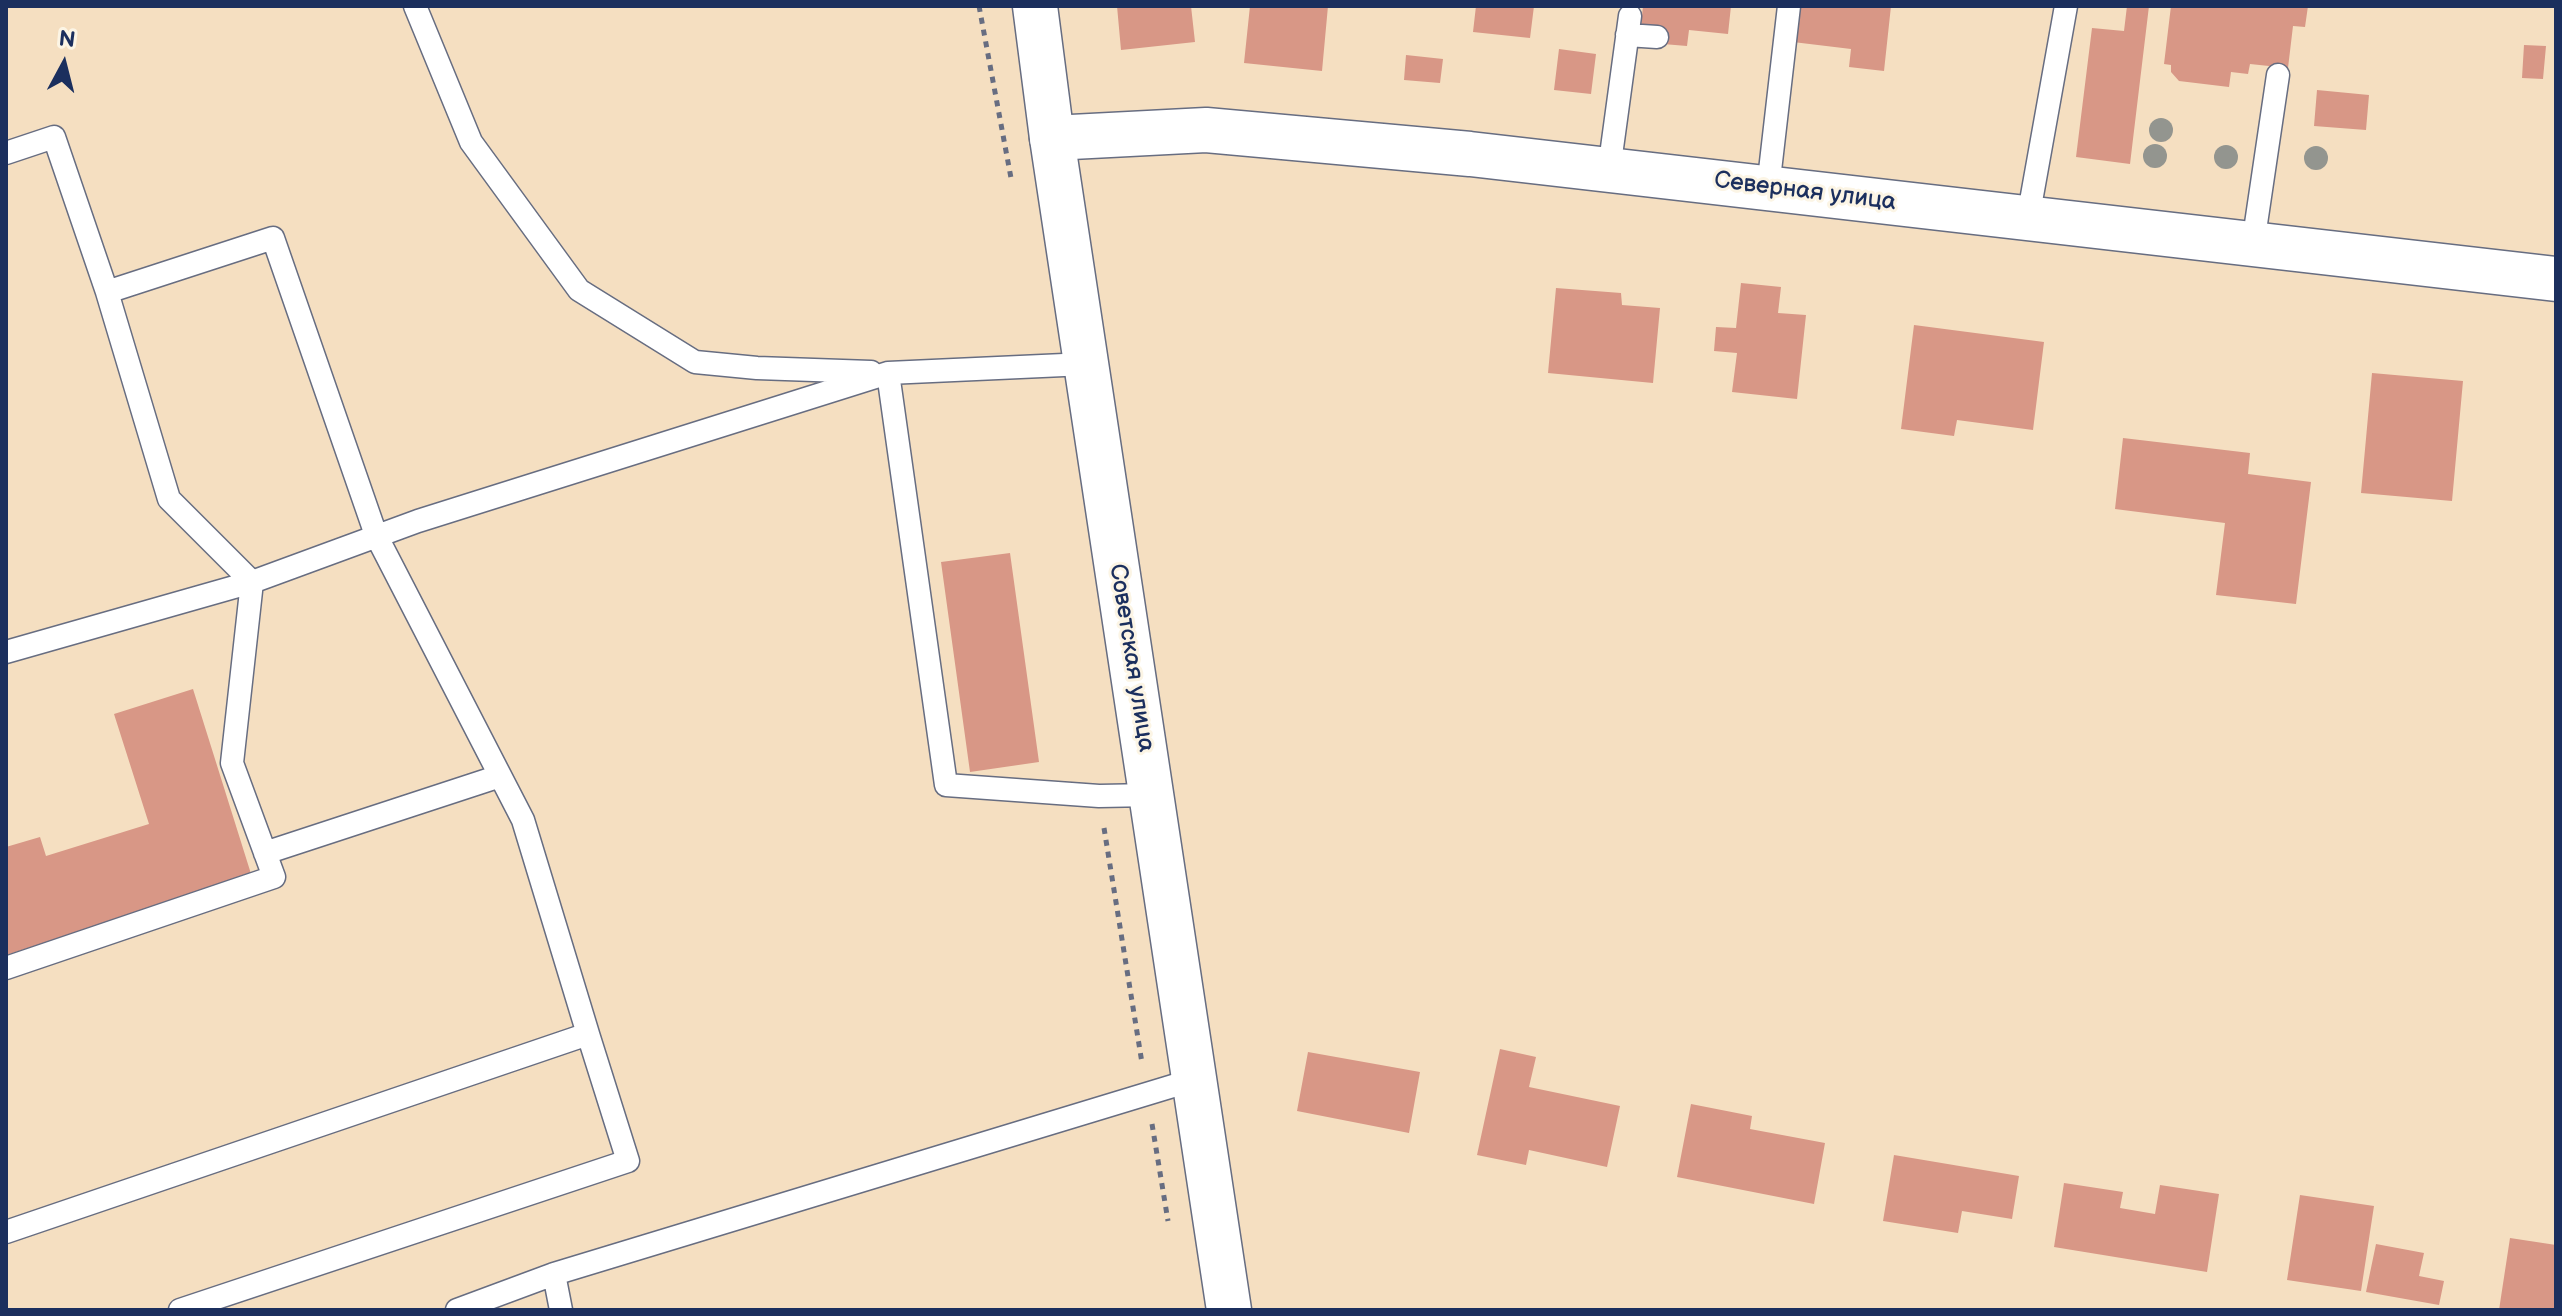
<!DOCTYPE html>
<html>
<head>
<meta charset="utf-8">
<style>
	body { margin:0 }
	#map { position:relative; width:2562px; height:1316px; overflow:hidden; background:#f5dfc1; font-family:"Balsamiq Sans",sans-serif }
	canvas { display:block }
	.frame { position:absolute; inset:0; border:8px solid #1b2f5e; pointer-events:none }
	.north { position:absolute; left:24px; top:24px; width:80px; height:80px; -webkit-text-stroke:6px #fcf5e5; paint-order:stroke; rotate:7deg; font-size:22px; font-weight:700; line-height:32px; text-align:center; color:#1b2f5e }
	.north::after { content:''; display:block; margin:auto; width:28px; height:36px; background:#1b2f5e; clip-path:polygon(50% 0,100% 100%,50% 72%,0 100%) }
</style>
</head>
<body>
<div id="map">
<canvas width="2562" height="1316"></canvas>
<div class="frame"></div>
<div class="north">N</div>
</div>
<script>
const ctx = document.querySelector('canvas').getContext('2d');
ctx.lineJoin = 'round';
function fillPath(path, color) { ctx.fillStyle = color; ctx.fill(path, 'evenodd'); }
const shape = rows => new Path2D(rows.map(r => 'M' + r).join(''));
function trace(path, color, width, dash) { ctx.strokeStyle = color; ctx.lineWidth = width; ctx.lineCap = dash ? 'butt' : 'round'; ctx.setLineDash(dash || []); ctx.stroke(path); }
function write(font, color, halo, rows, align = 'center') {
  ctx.font = font + ' "Balsamiq Sans",sans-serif'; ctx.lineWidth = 6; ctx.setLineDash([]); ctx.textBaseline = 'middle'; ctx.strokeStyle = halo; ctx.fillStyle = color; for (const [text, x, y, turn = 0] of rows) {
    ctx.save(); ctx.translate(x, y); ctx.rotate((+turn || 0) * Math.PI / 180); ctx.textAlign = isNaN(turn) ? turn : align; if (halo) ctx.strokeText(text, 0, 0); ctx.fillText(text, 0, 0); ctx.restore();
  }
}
fillPath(shape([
	[1117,6,1191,6,1195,42,1121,50],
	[1250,6,1328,6,1322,71,1244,63],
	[1476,6,1534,6,1530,38,1473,32],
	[1643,6,1731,6,1728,34,1689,30,1687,46,1663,44,1665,28,1641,26],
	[1797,6,1891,6,1884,71,1849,67,1851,49,1793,42],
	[2127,6,2149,6,2130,164,2076,157,2092,28,2124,31],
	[2171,6,2308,6,2305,27,2293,26,2288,68,2250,64,2248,74,2231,72,2229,87,2179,81,2171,72,2171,65,2164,64],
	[2524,45,2546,46,2543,79,2522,78],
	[1559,49,1596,54,1591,94,1554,90],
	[1406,55,1443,59,1440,83,1404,80],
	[2317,90,2369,95,2366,130,2314,126],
	[1741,283,1781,287,1778,313,1806,315,1797,399,1732,392,1737,353,1714,351,1716,327,1736,328],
	[1556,288,1621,293,1622,305,1660,308,1653,383,1548,373],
	[1914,325,2044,342,2033,430,1957,420,1954,436,1901,429],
	[2372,373,2463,381,2452,501,2361,493],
	[2123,438,2250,453,2248,474,2311,482,2296,604,2216,595,2225,523,2115,509],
	[1010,553,1039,762,970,772,941,562],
	[193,689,252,877,6,955,6,847,40,837,46,856,149,824,114,714],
	[1500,1049,1536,1057,1529,1087,1620,1106,1607,1167,1529,1150,1526,1165,1477,1155],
	[1308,1052,1420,1072,1409,1133,1297,1111],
	[1691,1104,1752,1116,1750,1129,1825,1143,1814,1204,1677,1177],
	[1894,1155,2019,1176,2012,1219,1962,1211,1958,1233,1883,1221],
	[2064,1183,2123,1192,2120,1208,2155,1214,2160,1185,2219,1194,2207,1272,2054,1247],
	[2300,1195,2374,1206,2361,1291,2287,1280],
	[2510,1238,2556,1245,2556,1310,2499,1310],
	[2376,1244,2424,1253,2419,1276,2444,1281,2439,1305,2366,1292]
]), '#d89786');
const service = shape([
	[415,6,471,142,579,290,695,362,757,368,871,372],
	[1627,35,1657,37],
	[6,153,54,137,107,292,169,499,252,582,6,652],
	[1609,170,1630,16],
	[1768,188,1789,6],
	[2028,218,2066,6],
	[2253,244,2278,75],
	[1086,364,888,373,946,785,1099,796,1152,795],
	[265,853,500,776],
	[6,968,274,877,232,763,252,582,418,521,888,373],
	[6,1232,588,1034,523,820,376,535,273,238,107,292],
	[554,1274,561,1310],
	[180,1310,628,1161,588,1034],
	[457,1310,554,1274,1196,1079]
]);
const minor = shape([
	[1052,138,1206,130,1470,154,2556,279]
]);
const secondary = shape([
	[1035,6,1052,138,1229,1310]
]);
trace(service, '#676d81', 25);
trace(minor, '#676d81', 47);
trace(secondary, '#676d81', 47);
trace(shape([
	[979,6,1011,178],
	[1104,828,1142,1063],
	[1152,1124,1168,1221]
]), '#676d81', 5, [6, 6]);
trace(service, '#fff', 22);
trace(minor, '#fff', 44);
trace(secondary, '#fff', 44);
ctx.fillStyle = '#93958f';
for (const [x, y] of [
	[2161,130],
	[2155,156],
	[2226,157],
	[2316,158]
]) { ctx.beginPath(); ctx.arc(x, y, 12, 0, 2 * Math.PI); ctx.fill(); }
write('24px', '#1b2f5e', '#fcf5e5', [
	["Северная улица",1805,192,7],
	["Советская улица",1131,658,81]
]);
</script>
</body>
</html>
